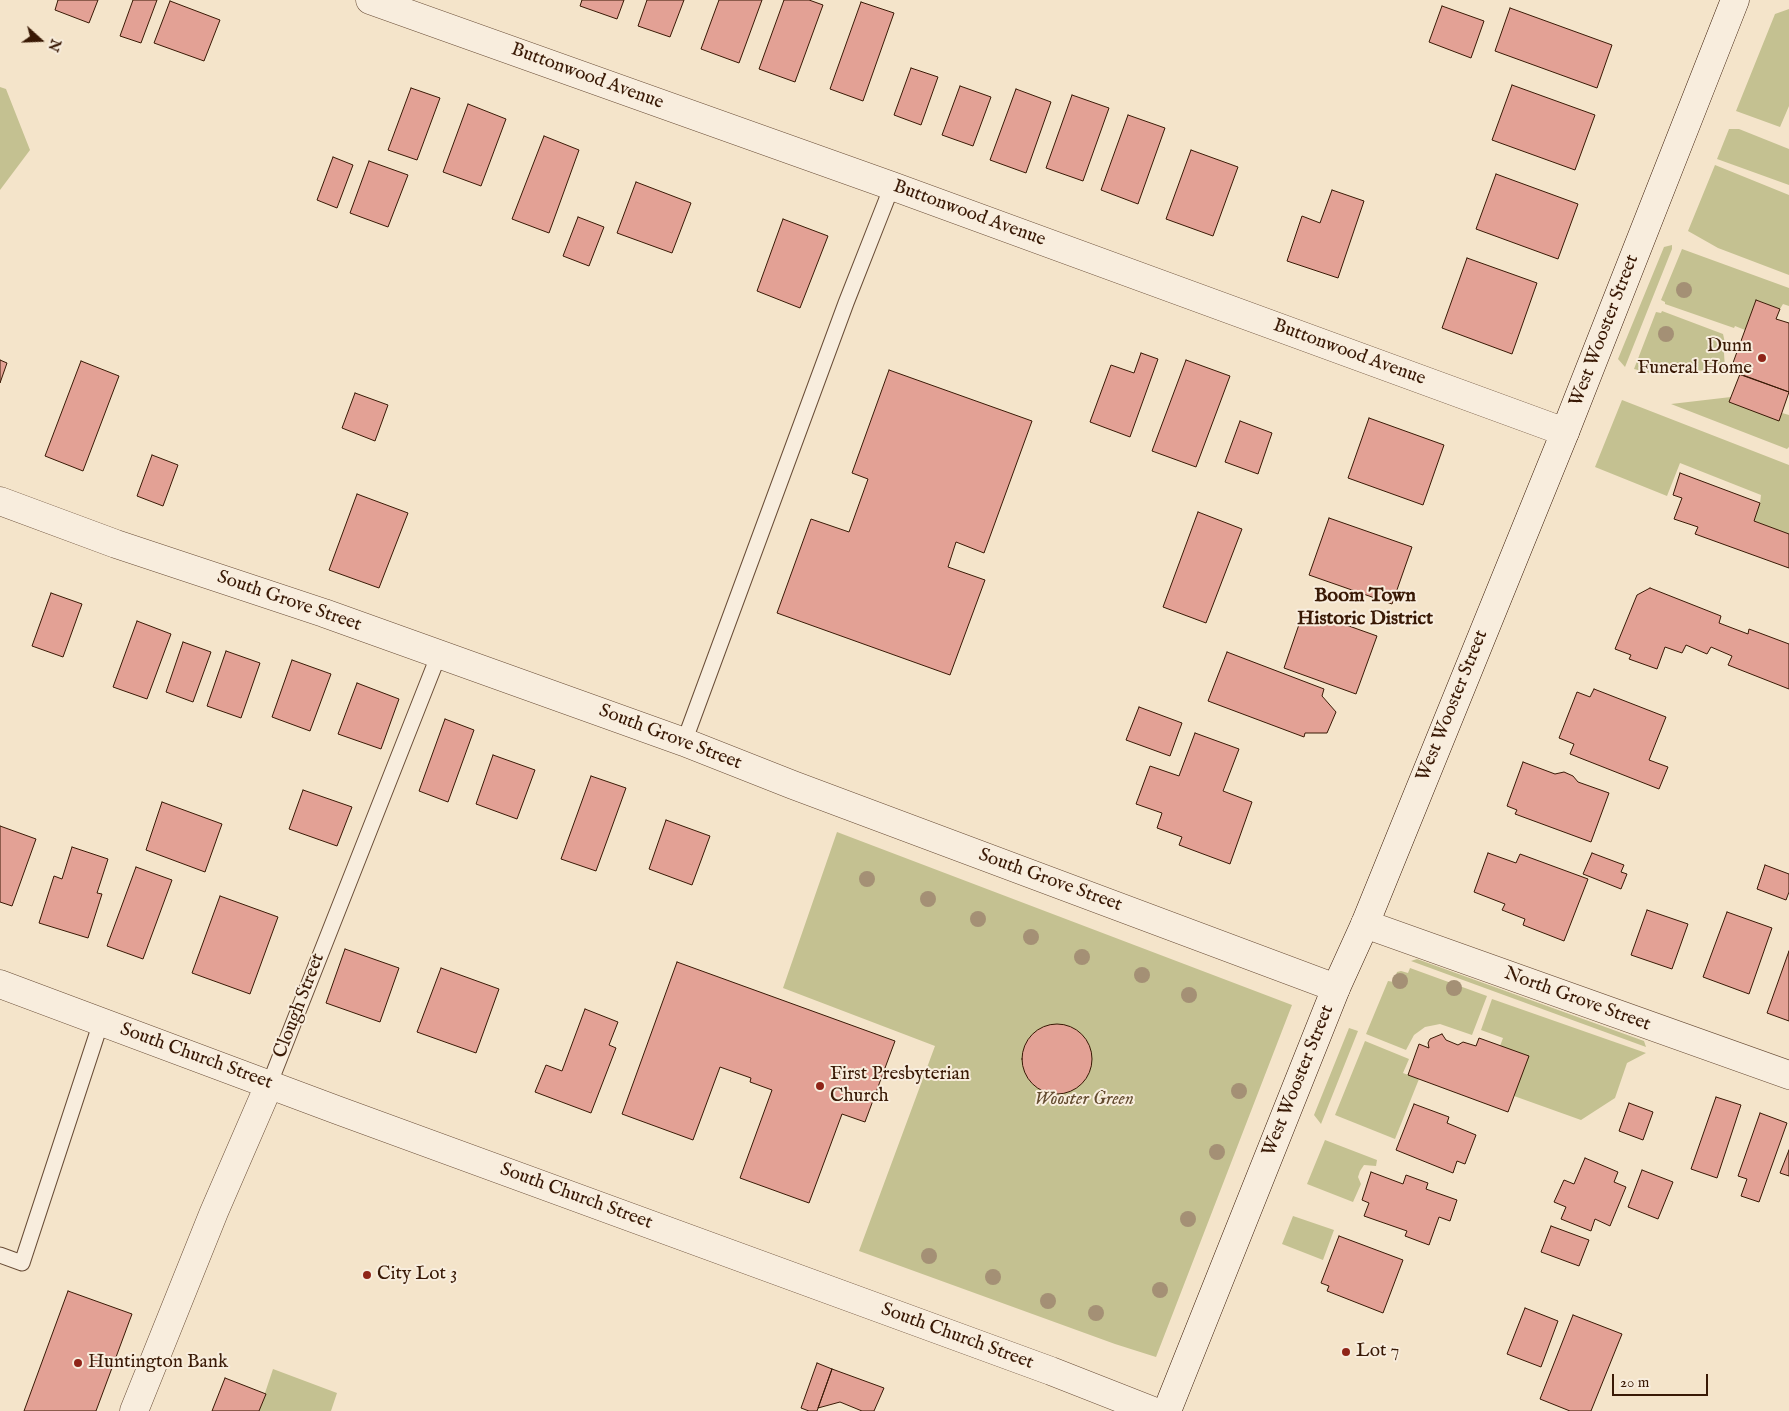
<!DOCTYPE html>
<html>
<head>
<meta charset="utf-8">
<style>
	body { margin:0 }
	#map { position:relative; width:1789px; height:1411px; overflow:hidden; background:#f4e4ca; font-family:"IM FELL English",serif }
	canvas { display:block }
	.north { position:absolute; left:15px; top:15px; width:50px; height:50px; -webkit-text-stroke:4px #f8eddd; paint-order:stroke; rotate:110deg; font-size:14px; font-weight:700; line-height:20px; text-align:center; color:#391905 }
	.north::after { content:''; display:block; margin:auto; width:18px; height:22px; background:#391905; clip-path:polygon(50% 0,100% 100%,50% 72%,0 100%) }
	.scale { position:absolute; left:1612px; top:1374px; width:96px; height:22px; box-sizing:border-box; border:2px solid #391905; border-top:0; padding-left:6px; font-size:15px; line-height:18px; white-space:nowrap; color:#391905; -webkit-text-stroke:4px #f8eddd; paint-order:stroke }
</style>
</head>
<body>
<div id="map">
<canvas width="1789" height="1411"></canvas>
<div class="north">N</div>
<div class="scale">20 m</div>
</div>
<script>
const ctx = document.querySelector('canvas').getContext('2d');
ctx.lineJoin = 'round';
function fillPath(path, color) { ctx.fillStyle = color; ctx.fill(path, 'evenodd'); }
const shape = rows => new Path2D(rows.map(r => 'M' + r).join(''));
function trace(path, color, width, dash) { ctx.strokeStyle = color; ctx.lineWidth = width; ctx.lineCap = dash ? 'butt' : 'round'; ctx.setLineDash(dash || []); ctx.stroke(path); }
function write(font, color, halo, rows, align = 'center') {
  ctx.font = font + ' "IM FELL English",serif'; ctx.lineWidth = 4; ctx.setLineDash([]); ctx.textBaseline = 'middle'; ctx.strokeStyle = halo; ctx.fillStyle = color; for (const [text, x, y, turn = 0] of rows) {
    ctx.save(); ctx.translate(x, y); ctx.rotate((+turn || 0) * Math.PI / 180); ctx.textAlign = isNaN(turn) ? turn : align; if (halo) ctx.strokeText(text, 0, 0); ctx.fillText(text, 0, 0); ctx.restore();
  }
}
fillPath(shape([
	[1789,9,1789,106,1780,127,1736,111,1775,14],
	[0,87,6,89,30,150,0,190],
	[1729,129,1739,129,1789,149,1789,185,1717,159],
	[1715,165,1789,195,1789,275,1718,248,1688,231],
	[1672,245,1672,249,1625,367,1618,359,1664,247],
	[1682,249,1789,288,1789,306,1783,304,1780,309,1756,300,1745,330,1735,326,1734,328,1665,304,1665,302,1661,300],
	[1662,311,1723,334,1725,343,1724,353,1725,369,1654,374,1634,369,1656,312,1661,313],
	[1731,397,1730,402,1779,420,1782,413,1789,415,1789,447,1787,449,1671,404],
	[1622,400,1789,465,1789,534,1754,521,1760,503,1761,495,1680,463,1667,496,1595,467],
	[837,832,1292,1005,1156,1357,1115,1344,859,1251,935,1046,783,988],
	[1417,959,1644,1041,1646,1047,1411,961],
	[1410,968,1487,996,1472,1035,1440,1024,1425,1027,1414,1035,1406,1050,1366,1034,1388,981,1394,982,1397,972,1401,971,1408,973],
	[1492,999,1646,1053,1627,1063,1615,1098,1581,1120,1514,1096,1500,1046,1503,1038,1481,1030],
	[1349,1028,1358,1031,1321,1124,1314,1115],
	[1365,1041,1409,1059,1403,1073,1419,1079,1395,1139,1335,1115],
	[1325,1140,1377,1160,1376,1166,1364,1165,1360,1171,1358,1177,1361,1184,1353,1202,1307,1184],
	[1293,1216,1334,1230,1323,1260,1282,1244],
	[273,1369,337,1393,331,1411,259,1411]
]), '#c4c191');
const building = shape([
	[58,0,98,0,89,23,55,10,58,0],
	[133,0,157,0,141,43,120,36,133,0],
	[582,0,624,0,617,19,580,6,582,0],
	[647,0,684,0,670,37,638,26,647,0],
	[719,0,762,0,739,63,701,49,719,0],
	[784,0,809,0,823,5,795,82,759,69,784,0],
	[170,1,220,20,204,61,154,43,170,1],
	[861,2,894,13,863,101,830,89,861,2],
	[1442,6,1484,21,1471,58,1429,42,1442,6],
	[1510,8,1612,45,1597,88,1495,51,1510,8],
	[911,68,938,77,921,125,894,115,911,68],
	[1512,85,1595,115,1575,170,1492,140,1512,85],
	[960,86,991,97,973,146,942,135,960,86],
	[411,88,440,98,417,160,388,150,411,88],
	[1016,89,1051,102,1026,173,990,160,1016,89],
	[1072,95,1109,108,1083,181,1046,168,1072,95],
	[468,104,506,119,481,186,443,172,468,104],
	[1128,115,1165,128,1138,204,1101,190,1128,115],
	[544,136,579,150,549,233,512,219,544,136],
	[1191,150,1238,167,1213,236,1166,219,1191,150],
	[333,157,353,165,337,208,317,200,333,157],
	[369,161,408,175,388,227,350,213,369,161],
	[1496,174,1578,204,1558,259,1476,229,1496,174],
	[636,182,691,203,672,253,617,233,636,182],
	[1332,190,1364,201,1338,278,1287,261,1302,216,1320,223,1332,190],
	[578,217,604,227,589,266,563,256,578,217],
	[783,219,828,236,800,308,757,291,783,219],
	[1467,258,1537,283,1512,354,1442,328,1467,258],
	[1756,300,1780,309,1776,319,1789,323,1789,392,1730,371,1756,300],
	[1141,353,1158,359,1130,437,1090,422,1111,365,1134,373,1141,353],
	[0,360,7,363,0,383,0,360],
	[1186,360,1230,376,1196,467,1152,451,1186,360],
	[81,361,119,376,83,471,45,456,81,361],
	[889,370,1032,421,984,553,956,542,948,567,985,580,950,675,777,613,811,519,849,532,868,479,852,473,889,370],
	[1740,374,1789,392,1779,421,1729,402,1740,374],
	[355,393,388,405,375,441,342,428,355,393],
	[1369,418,1444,445,1423,505,1348,478,1369,418],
	[1240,421,1272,433,1258,474,1225,462,1240,421],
	[152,455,178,465,163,506,137,496,152,455],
	[1680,473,1760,503,1754,521,1789,534,1789,568,1695,534,1698,527,1674,519,1682,498,1673,495,1680,473],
	[357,494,408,513,379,588,329,570,357,494],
	[1198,512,1242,529,1206,623,1163,607,1198,512],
	[1329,518,1412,547,1392,604,1309,575,1329,518],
	[1650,588,1721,616,1719,623,1748,634,1749,629,1789,644,1789,689,1728,665,1732,656,1711,647,1707,654,1686,645,1682,653,1665,647,1657,669,1629,659,1631,655,1615,649,1637,595,1650,588],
	[51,593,82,604,63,657,32,646,51,593],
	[1304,610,1377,636,1356,694,1284,668,1304,610],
	[137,621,171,634,147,699,113,687,137,621],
	[183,642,211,652,193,702,166,692,183,642],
	[226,651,260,663,241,718,207,706,226,651],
	[1227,652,1324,689,1322,696,1336,712,1327,733,1305,733,1304,737,1208,701,1227,652],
	[292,660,331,674,310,731,272,717,292,660],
	[357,683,399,699,381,749,338,734,357,683],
	[1594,689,1666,717,1649,760,1668,767,1659,789,1570,754,1574,744,1559,738,1577,692,1590,697,1594,689],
	[1139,707,1182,723,1170,756,1126,740,1139,707],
	[445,719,474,730,448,802,419,791,445,719],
	[1195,733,1239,749,1223,791,1252,802,1230,864,1179,845,1182,837,1157,828,1162,813,1136,804,1150,766,1179,776,1195,733],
	[493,755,535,770,517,819,476,804,493,755],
	[1523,762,1555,774,1564,772,1573,776,1578,782,1609,793,1591,842,1515,814,1517,810,1507,806,1523,762],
	[591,776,626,788,596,871,561,859,591,776],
	[303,790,352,807,337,846,289,829,303,790],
	[162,802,222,824,205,872,146,850,162,802],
	[666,820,710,836,692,885,649,869,666,820],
	[0,826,36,839,12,906,0,902,0,826],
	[72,847,108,859,97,893,102,894,88,938,39,923,54,876,62,879,72,847],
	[1488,853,1516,863,1520,854,1588,879,1564,941,1523,925,1525,919,1502,910,1505,904,1474,892,1488,853],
	[1592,853,1624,865,1621,872,1627,874,1621,889,1583,874,1592,853],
	[1765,865,1789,874,1789,892,1786,900,1757,889,1765,865],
	[136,867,172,880,143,959,107,946,136,867],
	[220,896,278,917,250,994,192,973,220,896],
	[1647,910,1688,924,1672,969,1631,955,1647,910],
	[1727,912,1772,928,1749,994,1703,977,1727,912],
	[345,949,399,968,380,1022,326,1003,345,949],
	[1789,951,1789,1021,1767,1013,1789,951],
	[677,962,895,1041,865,1122,842,1114,809,1203,740,1178,772,1090,750,1082,751,1078,720,1067,693,1140,622,1114,677,962],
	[441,968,499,989,476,1053,417,1032,441,968],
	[585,1009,618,1022,609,1045,616,1048,591,1113,535,1092,546,1065,562,1071,585,1009],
	'1022 1059a35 35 0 1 1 70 0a35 35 0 1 1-70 0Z',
	[1442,1034,1446,1040,1458,1045,1463,1042,1476,1046,1479,1038,1529,1056,1508,1112,1408,1075,1419,1044,1429,1048,1428,1043,1430,1039,1442,1034],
	[1716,1097,1741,1105,1717,1178,1691,1169,1716,1097],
	[1629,1103,1653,1112,1643,1140,1619,1131,1629,1103],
	[1414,1104,1449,1117,1447,1123,1476,1135,1465,1164,1457,1161,1453,1173,1396,1150,1414,1104],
	[1760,1113,1787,1123,1759,1202,1741,1196,1747,1179,1738,1176,1760,1113],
	[1789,1150,1789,1176,1780,1173,1789,1150],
	[1585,1158,1618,1172,1614,1182,1626,1187,1610,1226,1595,1219,1591,1231,1561,1219,1566,1207,1554,1202,1564,1180,1574,1184,1585,1158],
	[1642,1170,1673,1182,1658,1219,1628,1207,1642,1170],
	[1371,1172,1403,1184,1406,1175,1428,1183,1426,1189,1457,1200,1450,1221,1439,1217,1429,1245,1405,1236,1407,1231,1364,1216,1369,1203,1362,1200,1371,1172],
	[1551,1226,1589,1240,1579,1266,1541,1252,1551,1226],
	[1339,1236,1403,1260,1383,1313,1327,1291,1329,1286,1321,1283,1339,1236],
	[68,1291,132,1314,96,1411,24,1411,68,1291],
	[1525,1308,1558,1321,1541,1367,1507,1354,1525,1308],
	[1573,1315,1622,1334,1591,1411,1570,1411,1540,1399,1573,1315],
	[817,1363,832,1369,817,1411,809,1411,801,1408,817,1363],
	[832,1369,884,1388,874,1411,862,1411,840,1402,818,1408,832,1369],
	[225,1378,266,1394,259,1411,212,1411,225,1378]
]);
fillPath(building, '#e3a195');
trace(building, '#391905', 1);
const service = shape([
	[684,742,846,303,892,186],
	[269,1085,439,654],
	[0,1255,22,1263,101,1022]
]);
const minor = shape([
	[370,0,892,186,1565,432],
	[0,501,116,544,324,613,684,742,793,785,1336,988]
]);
const tertiary = shape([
	[1365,924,1789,1075],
	[0,984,337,1110,1051,1371,1153,1411],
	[134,1411,214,1212,269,1085]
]);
const secondary = shape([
	[1167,1411,1336,988,1365,924,1565,432,1735,0]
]);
trace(service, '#684c36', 17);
trace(minor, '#684c36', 29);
trace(tertiary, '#684c36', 29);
trace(secondary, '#391905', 29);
trace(service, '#f8eddd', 15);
trace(minor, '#f8eddd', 28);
trace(tertiary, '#f8eddd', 28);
trace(secondary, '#f8eddd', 28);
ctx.fillStyle = '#a49075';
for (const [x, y] of [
	[1684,290],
	[1666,334],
	[867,879],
	[928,899],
	[978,919],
	[1031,937],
	[1082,957],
	[1142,975],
	[1400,981],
	[1454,988],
	[1189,995],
	[1239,1091],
	[1217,1152],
	[1188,1219],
	[929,1256],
	[993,1277],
	[1160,1290],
	[1048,1301],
	[1096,1313]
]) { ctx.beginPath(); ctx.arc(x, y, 8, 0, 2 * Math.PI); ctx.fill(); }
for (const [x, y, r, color] of [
	[1762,358,5,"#8f2418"],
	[820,1086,5,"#8f2418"],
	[367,1275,5,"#8f2418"],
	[1346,1352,5,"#8f2418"],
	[78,1363,5,"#8f2418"]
]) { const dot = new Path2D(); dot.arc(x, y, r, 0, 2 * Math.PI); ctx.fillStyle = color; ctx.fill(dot); trace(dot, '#f8eddd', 2); }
write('19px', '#391905', '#f8eddd', [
	["Buttonwood Avenue",587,77,20],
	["Buttonwood Avenue",969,214,20],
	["West Wooster Street",1605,331,-69],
	["Buttonwood Avenue",1349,353,20],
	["South Grove Street",289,602,19],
	["West Wooster Street",1453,706,-68],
	["South Grove Street",670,738,21],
	["South Grove Street",1050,881,20],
	["North Grove Street",1577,1000,20],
	["Clough Street",300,1006,-69],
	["South Church Street",196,1057,20],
	["West Wooster Street",1299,1081,-68],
	["South Church Street",576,1197,20],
	["South Church Street",957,1337,20]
]);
write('19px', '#391905', '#f8eddd', [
	["Dunn",1752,347,"right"],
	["Funeral Home",1752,369,"right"],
	["First Presbyterian",830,1075],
	["Church",830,1097],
	["City Lot 3",377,1275],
	["Lot 7",1356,1352],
	["Huntington Bank",88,1363]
], 'left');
write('italic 19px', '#634b2f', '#f8eddd', [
	["Wooster Green",1084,1100]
]);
write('bold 20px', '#391905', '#f8eddd', [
	["Boom Town",1365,597],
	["Historic District",1365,620]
]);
</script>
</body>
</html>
